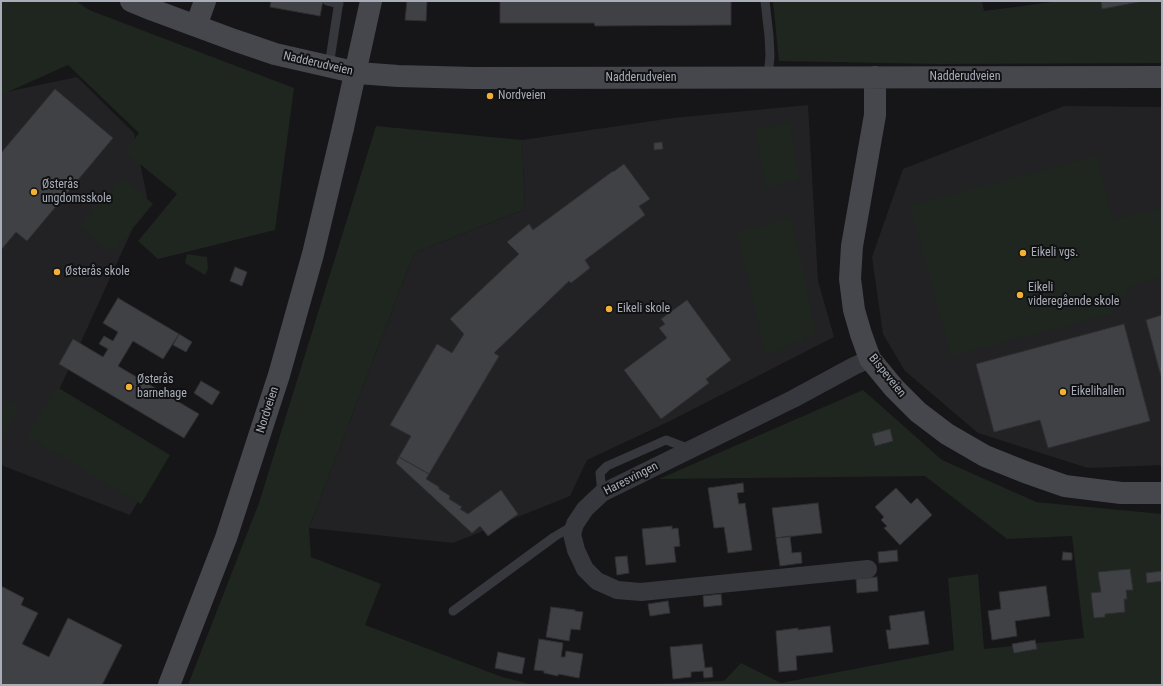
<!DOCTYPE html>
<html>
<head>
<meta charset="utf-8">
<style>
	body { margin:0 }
	#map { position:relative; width:1163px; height:686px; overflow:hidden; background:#161618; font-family:"Roboto Condensed",sans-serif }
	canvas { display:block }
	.frame { position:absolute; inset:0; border:2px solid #a8adb8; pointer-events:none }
</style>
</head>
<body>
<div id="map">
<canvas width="1163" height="686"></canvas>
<div class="frame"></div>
</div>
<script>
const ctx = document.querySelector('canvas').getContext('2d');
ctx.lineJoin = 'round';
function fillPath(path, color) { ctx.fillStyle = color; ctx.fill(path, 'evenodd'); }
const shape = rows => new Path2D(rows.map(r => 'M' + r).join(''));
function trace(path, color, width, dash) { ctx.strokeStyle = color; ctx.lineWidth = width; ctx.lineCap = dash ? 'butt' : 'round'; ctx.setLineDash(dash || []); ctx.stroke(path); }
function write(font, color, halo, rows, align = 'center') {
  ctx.font = font + ' "Roboto Condensed",sans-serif'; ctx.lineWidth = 4; ctx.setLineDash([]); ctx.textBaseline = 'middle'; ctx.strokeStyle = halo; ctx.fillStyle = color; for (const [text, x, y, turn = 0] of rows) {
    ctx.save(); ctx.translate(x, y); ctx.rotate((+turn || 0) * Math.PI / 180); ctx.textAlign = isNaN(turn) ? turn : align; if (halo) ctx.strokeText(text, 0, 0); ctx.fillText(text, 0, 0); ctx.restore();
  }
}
fillPath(shape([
	[77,77,134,133,147,197,59,390,165,455,130,515,1,465,1,93],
	[808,105,818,281,834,337,670,421,587,460,570,496,453,543,309,528,414,253,525,209,522,140,673,118],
	[1064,106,1162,107,1162,465,1088,468,978,433,905,371,883,334,872,257,903,169]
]), '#222225');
fillPath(shape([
	[1,1,76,1,89,10,294,88,275,230,158,259,138,241,177,194,125,152,139,133,68,65,1,95],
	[773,1,982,1,984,11,1060,1,1162,1,1162,63,939,64,779,61],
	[790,123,799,179,766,188,755,129],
	[376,126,522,140,525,209,414,253,309,528,311,557,381,584,365,625,502,677,533,685,188,685,259,503],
	[1097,156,1113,220,1162,208,1162,277,1131,286,1112,314,951,356,910,205],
	[122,177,153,204,112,253,80,226],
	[791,218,816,333,766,356,737,232],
	[187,254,207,257,208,269,205,275,185,263],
	[57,387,170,455,141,504,27,436],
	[863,390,942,460,1036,502,1162,514,1162,685,625,685,724,681,741,663,781,683,954,650,948,578,978,574,984,649,1084,638,1072,536,1007,539,925,476,659,479],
	[1,397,19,406,1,443]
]), '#1e261f');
const building = shape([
	[271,1,323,1,320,16,270,7,271,1],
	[407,1,427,1,426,21,405,20,407,1],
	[500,1,731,1,731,25,595,26,594,23,500,23,500,1],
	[1101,1,1144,1,1102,9,1101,1],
	[55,89,113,138,27,241,16,232,1,250,1,153,55,89],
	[662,142,663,149,654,150,654,143,662,142],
	[624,164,650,199,639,206,645,215,585,260,590,268,571,283,569,281,494,353,499,356,429,474,399,457,411,436,390,425,437,344,452,353,464,334,450,319,519,254,507,242,529,224,533,230,613,171,613,172,624,164],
	[235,267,247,272,242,286,230,281,235,267],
	[118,298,179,334,163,359,133,341,118,366,199,414,184,438,59,364,73,339,103,357,108,349,99,344,104,336,113,341,118,332,103,323,118,298],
	[687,300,731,360,706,379,709,383,661,419,624,370,667,338,659,328,665,324,661,319,687,300],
	[1162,315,1162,380,1146,320,1162,315],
	[1124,324,1150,421,1048,448,1040,420,994,432,976,364,1124,324],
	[179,334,192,342,186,352,173,345,179,334],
	[201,381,220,392,212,405,194,393,201,381],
	[890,429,893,441,875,446,872,434,890,429],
	[399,457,429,474,426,479,439,487,439,489,450,496,449,499,462,507,460,509,468,514,501,490,518,514,488,536,480,526,472,533,396,463,399,457],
	[743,483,744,492,737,493,739,504,745,503,752,550,728,553,724,527,714,528,708,488,743,483],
	[896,488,911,504,917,498,932,515,900,545,884,528,887,526,881,520,884,517,875,507,896,488],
	[818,503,822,533,776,538,772,508,818,503],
	[672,526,672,529,678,528,680,546,674,547,676,562,646,565,642,529,672,526],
	[790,536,792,553,801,552,802,563,780,566,776,538,790,536],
	[897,550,898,561,879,563,878,552,897,550],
	[1063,552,1072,553,1072,560,1062,560,1063,552],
	[627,556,629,573,617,575,615,557,627,556],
	[1130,569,1133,590,1126,590,1127,599,1124,599,1125,612,1105,614,1105,617,1094,618,1091,593,1101,592,1098,572,1130,569],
	[1162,571,1162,581,1147,583,1146,573,1162,571],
	[877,577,878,591,857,593,856,579,877,577],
	[1,586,24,598,21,605,38,613,22,644,49,657,68,618,122,645,102,685,1,685,1,586],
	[1046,586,1050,616,1015,621,1017,636,992,640,988,611,1001,609,999,592,1046,586],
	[721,594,722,605,704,607,703,596,721,594],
	[668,601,670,613,650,616,648,604,668,601],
	[551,607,575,610,575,611,583,612,580,630,571,629,569,641,546,637,551,607],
	[924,611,929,644,889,649,886,630,891,630,889,616,924,611],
	[830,626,833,652,796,656,797,670,779,672,776,631,798,628,798,630,830,626],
	[539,639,563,643,561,657,565,657,566,651,583,654,579,678,558,674,558,676,544,673,544,671,534,670,539,639],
	[1035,640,1037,649,1014,653,1012,644,1035,640],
	[702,644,705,668,712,667,713,677,704,678,703,671,691,672,691,677,673,679,670,647,702,644],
	[498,652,525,658,522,674,495,668,498,652]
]);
fillPath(building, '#404145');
trace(building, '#303034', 1);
trace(shape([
	[327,1,339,4],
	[765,1,769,36,770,56,768,77],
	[329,66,339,1],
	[602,493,600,473,607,466,666,440,690,449],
	[453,611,554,537,574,525]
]), '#37383d', 9);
trace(shape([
	[868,569,641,592,617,590,597,581,585,569,576,550,572,534,575,524,585,509,602,493,793,399,854,366,870,359]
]), '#37383d', 18);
trace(shape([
	[131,1,153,10,234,40,275,54,358,73,398,76,473,78,1162,77],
	[196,26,205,1],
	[875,77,875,115,852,246,850,279,854,310,861,334,870,359,894,388,918,412,947,434,985,456,1025,472,1065,486,1121,493,1162,493],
	[169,685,226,538,279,375,313,254,343,128]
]), '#45474d', 22);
trace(shape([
	[343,128,371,1]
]), '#45474d', 22);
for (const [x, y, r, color] of [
	[490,96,4,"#f2b134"],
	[34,192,4,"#f2b134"],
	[1023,253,4,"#f2b134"],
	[57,272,4,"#f2b134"],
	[1020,295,4,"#f2b134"],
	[609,309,4,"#f2b134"],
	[129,387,4,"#f2b134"],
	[1063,392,4,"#f2b134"]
]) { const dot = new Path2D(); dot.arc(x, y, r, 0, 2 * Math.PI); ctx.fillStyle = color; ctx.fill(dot); trace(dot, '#111113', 1.5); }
write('12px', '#a8adb8', '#111113', [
	["Nadderudveien",318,64,13],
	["Nadderudveien",965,77],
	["Nadderudveien",641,78],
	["Bispeveien",887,376,51],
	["Nordveien",268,410,-72],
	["Haresvingen",631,479,-27]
]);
write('12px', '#a8adb8', '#111113', [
	["Nordveien",498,96],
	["Østerås",42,185],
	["ungdomsskole",42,199],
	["Eikeli vgs.",1031,253],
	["Østerås skole",65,272],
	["Eikeli",1028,288],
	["videregående skole",1028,302],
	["Eikeli skole",617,309],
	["Østerås",137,380],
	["barnehage",137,394],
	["Eikelihallen",1071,392]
], 'left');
</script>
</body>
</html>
